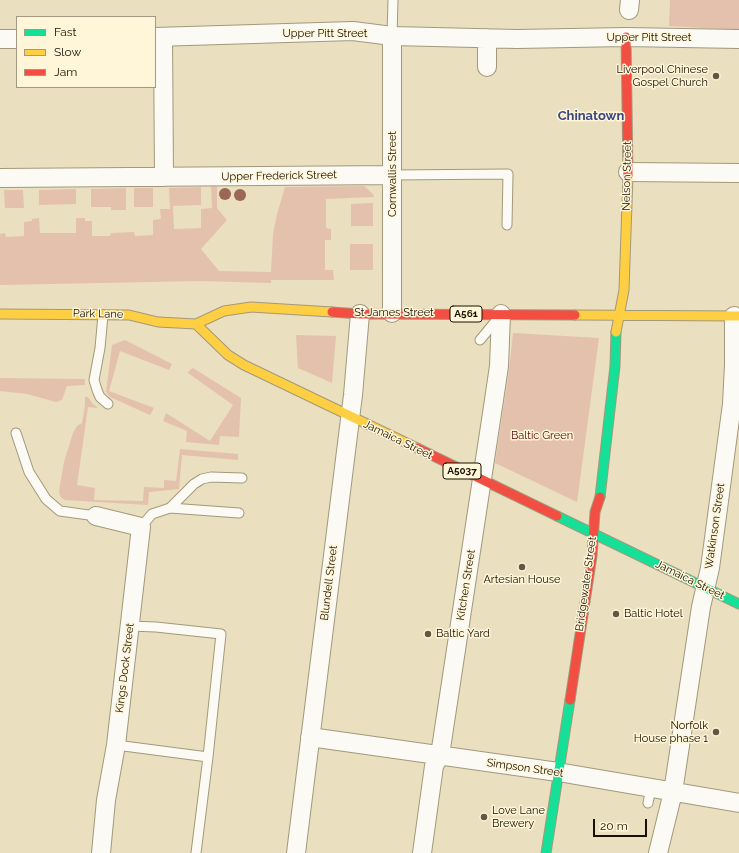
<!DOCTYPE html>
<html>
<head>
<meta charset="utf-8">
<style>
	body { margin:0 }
	#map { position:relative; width:739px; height:853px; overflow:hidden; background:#eadfbe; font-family:Raleway,sans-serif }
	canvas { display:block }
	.legend { position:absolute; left:16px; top:16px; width:140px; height:72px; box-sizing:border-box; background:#fff5d9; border:1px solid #a39982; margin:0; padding:5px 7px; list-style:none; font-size:12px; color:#181000 }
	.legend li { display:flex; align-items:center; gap:8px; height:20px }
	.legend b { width:20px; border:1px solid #a39982 }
	.scale { position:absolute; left:593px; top:819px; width:54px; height:18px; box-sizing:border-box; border:2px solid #181000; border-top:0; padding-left:5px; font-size:12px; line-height:14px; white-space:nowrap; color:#181000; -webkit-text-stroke:3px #fff5d9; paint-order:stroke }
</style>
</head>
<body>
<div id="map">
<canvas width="739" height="853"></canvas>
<ul class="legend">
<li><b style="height:5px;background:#16e098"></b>Fast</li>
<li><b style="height:5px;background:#ffcf43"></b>Slow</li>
<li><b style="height:5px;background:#f24e42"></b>Jam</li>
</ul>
<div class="scale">20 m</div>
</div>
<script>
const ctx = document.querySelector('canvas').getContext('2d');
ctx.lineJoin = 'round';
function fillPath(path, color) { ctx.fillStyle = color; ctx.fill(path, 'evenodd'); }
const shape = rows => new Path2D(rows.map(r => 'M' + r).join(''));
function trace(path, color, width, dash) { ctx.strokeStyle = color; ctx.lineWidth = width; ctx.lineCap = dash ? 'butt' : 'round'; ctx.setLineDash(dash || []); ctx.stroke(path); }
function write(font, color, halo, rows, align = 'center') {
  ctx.font = font + ' Raleway,sans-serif'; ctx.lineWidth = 3; ctx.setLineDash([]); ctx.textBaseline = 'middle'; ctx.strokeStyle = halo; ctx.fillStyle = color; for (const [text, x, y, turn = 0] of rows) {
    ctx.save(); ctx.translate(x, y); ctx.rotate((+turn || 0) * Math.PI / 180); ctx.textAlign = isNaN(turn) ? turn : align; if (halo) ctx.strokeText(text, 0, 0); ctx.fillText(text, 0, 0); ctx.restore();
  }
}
fillPath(shape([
	[670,0,739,0,739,30,669,26],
	[211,186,217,186,217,208,227,220,201,249,219,271,271,272,273,234,277,214,285,187,364,186,373,194,374,197,326,199,326,228,331,229,331,240,325,240,325,270,333,270,334,280,271,280,271,283,200,281,0,285,0,234,5,233,6,237,24,236,24,222,32,221,32,219,39,218,40,233,76,233,76,218,85,218,85,221,92,221,92,236,110,236,111,233,134,232,135,236,153,235,153,220,161,219,160,209,170,209,169,188,201,187,201,205,173,206,174,229,201,228,201,209,212,208],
	[126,188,126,210,111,210,111,207,91,207,91,189],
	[134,188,153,188,153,207,134,207],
	[76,189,76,204,39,205,39,190],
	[4,190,23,190,24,208,5,208],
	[373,203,373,226,351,226,351,204],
	[350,244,373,244,373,270,350,270],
	[513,333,599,338,577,502,495,463,509,370],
	[296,335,336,336,332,383,298,368],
	[125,340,172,364,169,370,120,351,109,391,154,408,150,415,110,397,106,392,112,345],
	[193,368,241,398,239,437,220,436,219,445,186,442,187,431,163,421,166,413,210,441,233,405,188,373,189,371],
	[0,378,85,379,85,385,67,386,62,400,56,402,27,394,0,391],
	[85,397,88,397,92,403,98,408,88,407,77,485,95,488,94,500,143,501,144,487,164,488,164,480,176,481,180,449,238,454,238,460,182,455,179,489,149,492,148,505,64,500,60,496,59,491,64,462,73,433,77,426,82,423,85,405]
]), '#e4c1ac');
const lane = shape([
	[392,36,393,0],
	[393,175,508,174,507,225],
	[103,315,100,348,94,380,97,390,100,397,108,404],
	[480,340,499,317],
	[16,433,29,472,46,499,60,511,96,516],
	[170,508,194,484,202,479,211,477,242,478],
	[141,527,152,514,170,508,239,513],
	[130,626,156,627,221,634,208,757,196,853],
	[116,745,208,757],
	[648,803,651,788]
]);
const street = shape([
	[629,10,630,0],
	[155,37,353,31,392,36,517,39,626,37,739,39],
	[163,37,164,177],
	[0,39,17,39],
	[487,67,487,38],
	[628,172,739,173],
	[0,178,393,175],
	[392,313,392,36],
	[96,516,141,527,116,745,106,800,101,853],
	[310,737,558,772,739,803],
	[296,853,353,395,360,314],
	[422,853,434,766,440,755,494,400,499,366,501,314],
	[658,853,673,792,701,607,710,568,732,404,734,365,734,316]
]);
const fast = shape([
	[600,497,615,366,616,332],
	[557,516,739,604],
	[546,853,570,700]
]);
const slow = shape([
	[0,314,129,315,158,322,196,324,224,311,251,307,332,312],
	[575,315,739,316],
	[196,324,228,355,244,365,417,448],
	[616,332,624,290,628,175]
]);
const jam = shape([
	[626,37,628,175],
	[332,312,360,314,575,315],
	[417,448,557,516],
	[570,700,592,556,595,512,600,497]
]);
trace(lane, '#a2997c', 11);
trace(street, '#a2997c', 20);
trace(fast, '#a2997c', 11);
trace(slow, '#a2997c', 11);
trace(jam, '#a2997c', 11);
trace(lane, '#fcfaf5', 9);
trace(street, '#fcfaf5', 18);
trace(fast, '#16e098', 9);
trace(slow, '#ffcf43', 9);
trace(jam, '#f24e42', 9);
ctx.fillStyle = '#9b6856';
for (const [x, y] of [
	[225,194],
	[240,195]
]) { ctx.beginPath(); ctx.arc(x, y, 6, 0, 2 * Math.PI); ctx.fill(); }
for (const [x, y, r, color] of [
	[716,76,4,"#625842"],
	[522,567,4,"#625842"],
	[616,614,4,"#625842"],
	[428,634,4,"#625842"],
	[716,732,4,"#625842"],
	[484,817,4,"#625842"]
]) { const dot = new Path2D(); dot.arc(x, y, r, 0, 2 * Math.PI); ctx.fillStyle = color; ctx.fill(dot); trace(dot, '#fff5d9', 1.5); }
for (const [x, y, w] of [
	[466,314,32],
	[462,471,38]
]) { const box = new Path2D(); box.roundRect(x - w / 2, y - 8, w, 16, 3); ctx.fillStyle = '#fff5d9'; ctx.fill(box); trace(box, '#181000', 1); }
write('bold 10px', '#181000', null, [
	["A561",466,314],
	["A5037",462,471]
]);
write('11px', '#181000', '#fff5d9', [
	["Upper Pitt Street",325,34],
	["Upper Pitt Street",649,38],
	["Cornwallis Street",393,174,-90],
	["Upper Frederick Street",279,176,-1],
	["Nelson Street",627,176,-89],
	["St James Street",394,313],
	["Park Lane",98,314,1],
	["Jamaica Street",398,440,26],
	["Watkinson Street",715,526,-82],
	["Jamaica Street",690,580,26],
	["Blundell Street",329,583,-83],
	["Bridgewater Street",586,584,-82],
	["Kitchen Street",466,585,-81],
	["Kings Dock Street",125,668,-83],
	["Simpson Street",525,768,8]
]);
write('11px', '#181000', '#fff5d9', [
	["Liverpool Chinese",708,70,"right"],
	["Gospel Church",708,83,"right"],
	["Artesian House",522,580,"center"],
	["Baltic Hotel",624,614],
	["Baltic Yard",436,634],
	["Norfolk",708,726,"right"],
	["House phase 1",708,739,"right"],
	["Love Lane",492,811],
	["Brewery",492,824]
], 'left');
write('11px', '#5a0600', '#fff5d9', [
	["Baltic Green",542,436]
]);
write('bold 13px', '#384681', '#fff5d9', [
	["Chinatown",591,116]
]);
</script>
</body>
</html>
